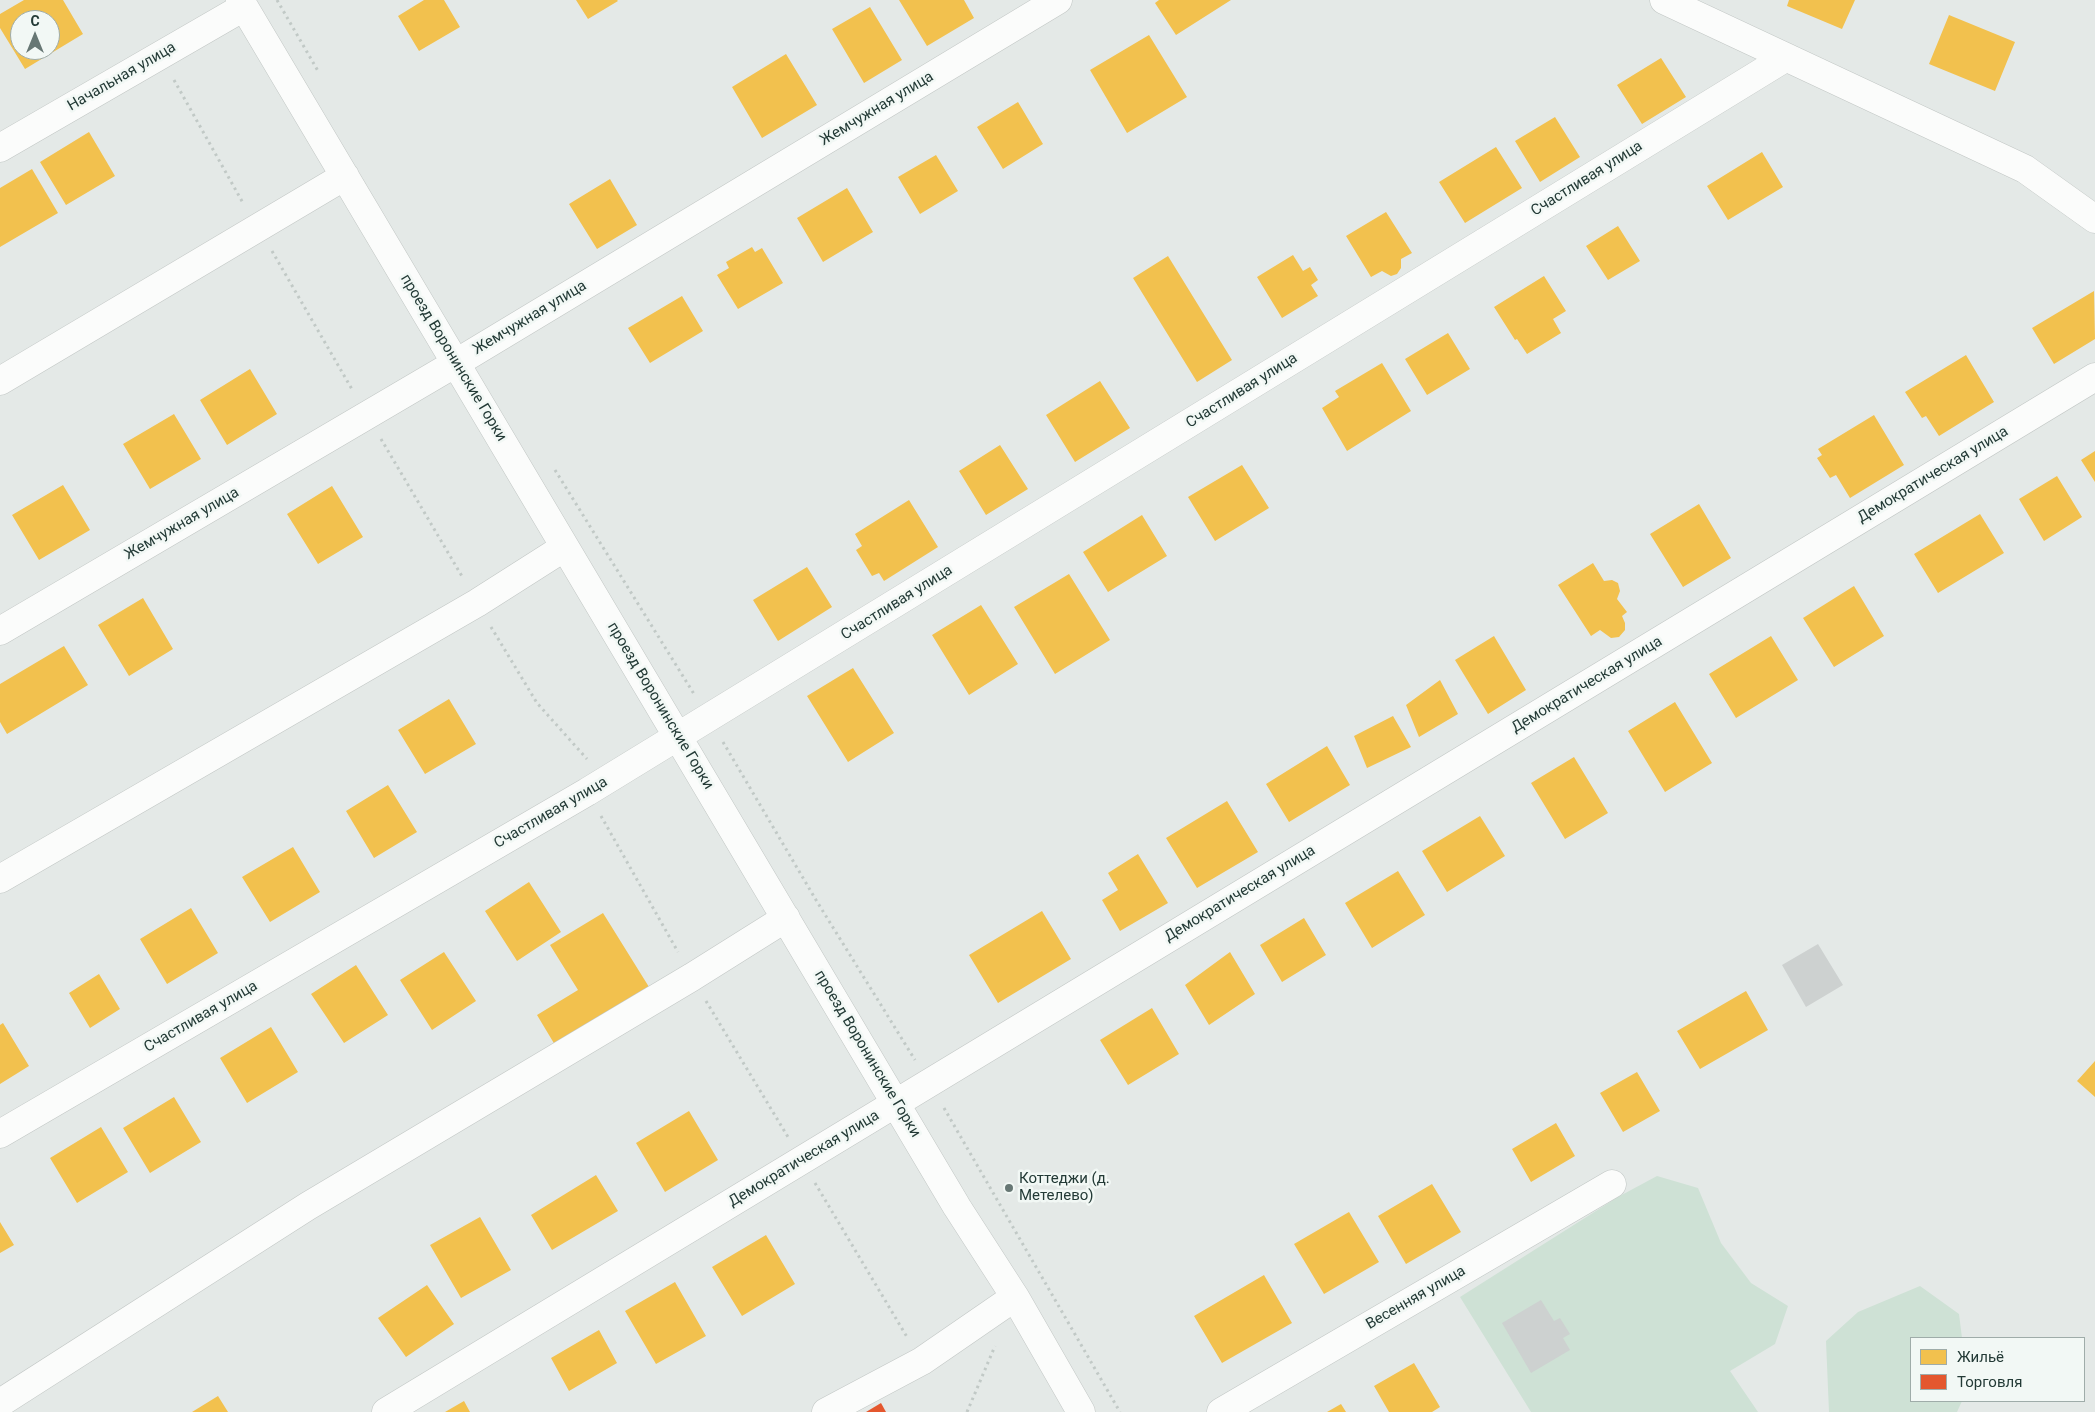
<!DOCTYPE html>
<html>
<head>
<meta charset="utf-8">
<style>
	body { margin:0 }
	#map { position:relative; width:2095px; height:1412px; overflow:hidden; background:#e4e9e7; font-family:Roboto,sans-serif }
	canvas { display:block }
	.legend { position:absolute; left:1910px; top:1337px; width:175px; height:65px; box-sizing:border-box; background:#f2f8f5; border:1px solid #9faca9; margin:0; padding:6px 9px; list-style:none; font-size:15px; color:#233a36 }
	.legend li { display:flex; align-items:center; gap:10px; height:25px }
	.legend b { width:25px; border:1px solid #9faca9 }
	.north { position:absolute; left:10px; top:10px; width:50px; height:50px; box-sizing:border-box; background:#f2f8f5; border:1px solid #9faca9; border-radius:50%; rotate:0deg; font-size:14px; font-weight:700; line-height:20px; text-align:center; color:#233a36 }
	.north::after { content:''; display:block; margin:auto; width:18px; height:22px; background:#677774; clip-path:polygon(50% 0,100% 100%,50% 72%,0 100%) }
</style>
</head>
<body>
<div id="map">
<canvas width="2095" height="1412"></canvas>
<ul class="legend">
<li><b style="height:14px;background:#f2c14e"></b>Жильё</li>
<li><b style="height:14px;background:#e4572e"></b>Торговля</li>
</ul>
<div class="north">С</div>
</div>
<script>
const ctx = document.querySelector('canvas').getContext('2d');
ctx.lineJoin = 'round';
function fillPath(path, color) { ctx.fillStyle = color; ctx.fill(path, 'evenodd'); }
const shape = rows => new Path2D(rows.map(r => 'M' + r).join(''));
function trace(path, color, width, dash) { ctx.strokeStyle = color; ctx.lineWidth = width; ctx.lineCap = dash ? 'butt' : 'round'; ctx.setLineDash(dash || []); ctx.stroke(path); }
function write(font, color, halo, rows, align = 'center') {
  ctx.font = font + ' Roboto,sans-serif'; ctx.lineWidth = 5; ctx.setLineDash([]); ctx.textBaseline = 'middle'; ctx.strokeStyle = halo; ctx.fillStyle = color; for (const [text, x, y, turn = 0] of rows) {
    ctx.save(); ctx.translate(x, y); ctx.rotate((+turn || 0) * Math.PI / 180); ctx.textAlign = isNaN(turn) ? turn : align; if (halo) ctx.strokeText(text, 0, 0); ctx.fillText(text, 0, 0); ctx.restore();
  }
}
fillPath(shape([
	[1657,1176,1698,1188,1721,1243,1751,1283,1788,1306,1775,1344,1730,1371,1758,1412,1531,1412,1460,1297,1618,1197],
	[1920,1286,1959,1314,1962,1338,1911,1338,1911,1401,1962,1401,1957,1412,1829,1412,1826,1341,1858,1312]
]), '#cee1d5');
fillPath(shape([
	[24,0,63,0,83,34,25,69,0,28,0,14],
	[20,20,50,20,50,50,20,50],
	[424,0,444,0,460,27,419,51,398,16],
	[576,0,617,0,618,1,588,19],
	[899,0,964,0,974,18,927,46],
	[1159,0,1231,0,1176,35,1155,3],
	[1789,0,1855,0,1842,29,1787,6],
	[870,7,902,60,864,83,832,29],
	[1949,15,2015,42,1995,91,1929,64],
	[1149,35,1187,97,1127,133,1090,70],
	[786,54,817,105,762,138,732,87],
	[1661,58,1686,97,1642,124,1617,85],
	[1018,102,1043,144,1003,169,977,127],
	[1555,117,1580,157,1540,182,1515,141],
	[89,132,115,176,66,205,40,162],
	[1496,147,1522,188,1465,223,1439,182],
	[1762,152,1783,187,1728,220,1707,186],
	[936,155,958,191,920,214,898,177],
	[32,169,58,213,0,247,0,188],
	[610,179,637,225,597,249,569,204],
	[847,188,873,232,823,262,797,218],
	[1386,212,1412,253,1401,259,1401,268,1397,274,1391,276,1382,271,1371,277,1346,236],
	[1618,226,1640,261,1608,280,1586,246],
	[752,247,755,252,762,248,783,283,738,309,717,275,729,268,726,262],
	[1293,255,1303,271,1310,267,1318,280,1311,285,1318,296,1282,318,1257,277],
	[1168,256,1232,360,1197,382,1133,278],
	[1544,276,1566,311,1553,319,1561,333,1527,354,1517,339,1515,340,1494,307],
	[2094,291,2095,339,2054,364,2032,328],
	[682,296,703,331,650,363,628,328],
	[1448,333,1470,369,1427,395,1405,359],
	[1966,355,1994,402,1939,436,1926,416,1922,418,1905,392],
	[1382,363,1411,411,1347,451,1322,408,1339,397,1335,391],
	[250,369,277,414,227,445,200,400],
	[1100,381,1130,428,1075,462,1046,415],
	[174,414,201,459,150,489,123,444],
	[1874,415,1904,465,1850,498,1836,475,1830,478,1817,458,1822,455,1818,449],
	[1000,445,1028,489,986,515,959,471],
	[2095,451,2095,482,2081,460],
	[1242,465,1269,508,1215,541,1188,497],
	[2057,476,2082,517,2044,541,2019,499],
	[63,485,90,530,39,560,12,515],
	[332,486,363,537,318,564,287,514],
	[909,500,938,547,884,581,879,573,872,576,856,550,862,546,855,534],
	[1699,504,1731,558,1683,587,1650,534],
	[1980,514,2004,553,1938,593,1914,554],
	[1142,515,1167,556,1108,592,1083,552],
	[1593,563,1604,581,1612,580,1618,583,1620,591,1617,599,1627,612,1622,616,1625,623,1625,630,1619,637,1611,638,1600,630,1591,636,1558,585],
	[807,567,832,607,778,641,753,600],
	[1069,574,1110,640,1055,674,1014,607],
	[1854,586,1884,636,1834,667,1803,618],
	[143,598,173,649,129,676,98,625],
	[981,605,1018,664,969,695,932,635],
	[1494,636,1526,690,1488,714,1455,660],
	[1771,636,1798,680,1736,718,1709,674],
	[64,646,88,685,7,734,0,722,0,684],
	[853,668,894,733,848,762,807,696],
	[1440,680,1458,714,1419,737,1406,705],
	[449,699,476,744,425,774,398,730],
	[1675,702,1712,763,1665,792,1628,731],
	[1393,716,1411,747,1367,768,1354,736],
	[1327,746,1350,785,1289,822,1266,784],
	[1574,757,1608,813,1565,839,1531,783],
	[388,785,417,832,374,858,346,811],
	[1227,801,1258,852,1197,888,1166,838],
	[1480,816,1505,856,1447,892,1422,851],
	[293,847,320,892,270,922,242,877],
	[1138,854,1168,903,1120,931,1102,900,1118,890,1108,873],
	[1398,871,1425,915,1372,948,1345,903],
	[529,882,561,932,517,961,485,911],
	[191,908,218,953,167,984,140,939],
	[1042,911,1071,959,998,1003,969,955],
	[603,913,649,987,555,1045,537,1015,578,990,550,945],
	[1304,918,1326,955,1282,982,1260,945],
	[444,952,476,1001,432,1030,400,980],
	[1230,952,1255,994,1209,1025,1185,985],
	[356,965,388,1015,344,1043,311,994],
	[99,974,120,1009,90,1028,69,993],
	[1746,991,1768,1030,1700,1069,1677,1031],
	[1152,1008,1179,1054,1128,1085,1100,1040],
	[3,1023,29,1066,0,1084,0,1025],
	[271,1027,298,1072,247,1103,220,1058],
	[2095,1061,2095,1097,2077,1081],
	[1637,1072,1660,1111,1623,1132,1600,1093],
	[174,1097,201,1142,150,1173,123,1128],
	[689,1111,718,1160,665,1192,636,1143],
	[1556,1123,1575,1156,1531,1182,1512,1149],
	[101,1127,128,1172,77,1203,50,1158],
	[596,1175,618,1211,552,1250,531,1215],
	[1432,1184,1461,1232,1406,1264,1378,1216],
	[1349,1212,1379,1262,1324,1294,1294,1244],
	[480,1217,511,1270,461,1298,430,1245],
	[0,1222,14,1245,0,1253],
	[766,1235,795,1284,742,1316,712,1267],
	[1264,1275,1292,1323,1222,1363,1194,1316],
	[675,1282,706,1336,656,1364,625,1311],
	[427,1285,454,1324,406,1357,378,1318],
	[599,1330,617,1363,569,1391,551,1358],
	[1414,1363,1440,1407,1432,1412,1389,1412,1374,1386],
	[218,1396,228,1412,192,1412],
	[464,1401,470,1412,445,1412],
	[1341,1404,1346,1412,1327,1412]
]), '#f2c14e');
fillPath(shape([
	[881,1403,886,1412,866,1412]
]), '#e4572e');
fillPath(shape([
	[1818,944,1843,985,1806,1007,1782,965],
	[1541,1300,1554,1321,1560,1318,1570,1334,1563,1338,1570,1350,1531,1373,1502,1323]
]), '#cdd1d0');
const minor = shape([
	[240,0,957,1207,1015,1297,1081,1412],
	[1664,0,2025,169,2095,219],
	[0,148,244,7],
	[0,381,345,176],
	[0,631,456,363,1058,0],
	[0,879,477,603,565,547],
	[0,1134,587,792,1785,58],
	[0,1403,308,1206,692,977,786,918],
	[386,1412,2095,377],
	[826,1412,922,1361,1015,1297],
	[1221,1412,1612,1184]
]);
trace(minor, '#c1c6c4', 29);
trace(shape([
	[277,0,318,71],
	[174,80,243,203],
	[272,251,353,391],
	[381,439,463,578],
	[555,470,694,694],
	[491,627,537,703,587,759],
	[723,742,816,900,915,1060],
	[601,816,678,952],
	[706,1001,788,1137],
	[944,1108,1120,1412],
	[815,1183,907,1337],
	[967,1412,995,1346]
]), '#c1c9c6', 3, [2.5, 4]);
trace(minor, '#fbfcfb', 28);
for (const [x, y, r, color] of [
	[1009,1188,5,"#677774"]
]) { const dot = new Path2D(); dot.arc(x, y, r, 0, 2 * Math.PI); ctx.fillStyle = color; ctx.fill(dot); trace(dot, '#f2f8f5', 2); }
write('15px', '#233a36', '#f2f8f5', [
	["Начальная улица",122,77,-30],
	["Жемчужная улица",877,109,-31],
	["Счастливая улица",1587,179,-32],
	["Жемчужная улица",530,318,-31],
	["проезд Воронинские Горки",453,358,59],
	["Счастливая улица",1242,391,-32],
	["Демократическая улица",1933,475,-31],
	["Жемчужная улица",182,524,-30],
	["Счастливая улица",897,603,-32],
	["Демократическая улица",1587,685,-31],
	["проезд Воронинские Горки",660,706,59],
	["Счастливая улица",551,813,-30],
	["Демократическая улица",1240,894,-31],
	["Счастливая улица",201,1017,-30],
	["проезд Воронинские Горки",867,1054,59],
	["Демократическая улица",804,1159,-31],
	["Весенняя улица",1416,1298,-30]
]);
write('15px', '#233a36', '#f2f8f5', [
	["Коттеджи (д.",1019,1179],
	["Метелево)",1019,1196]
], 'left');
</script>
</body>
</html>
